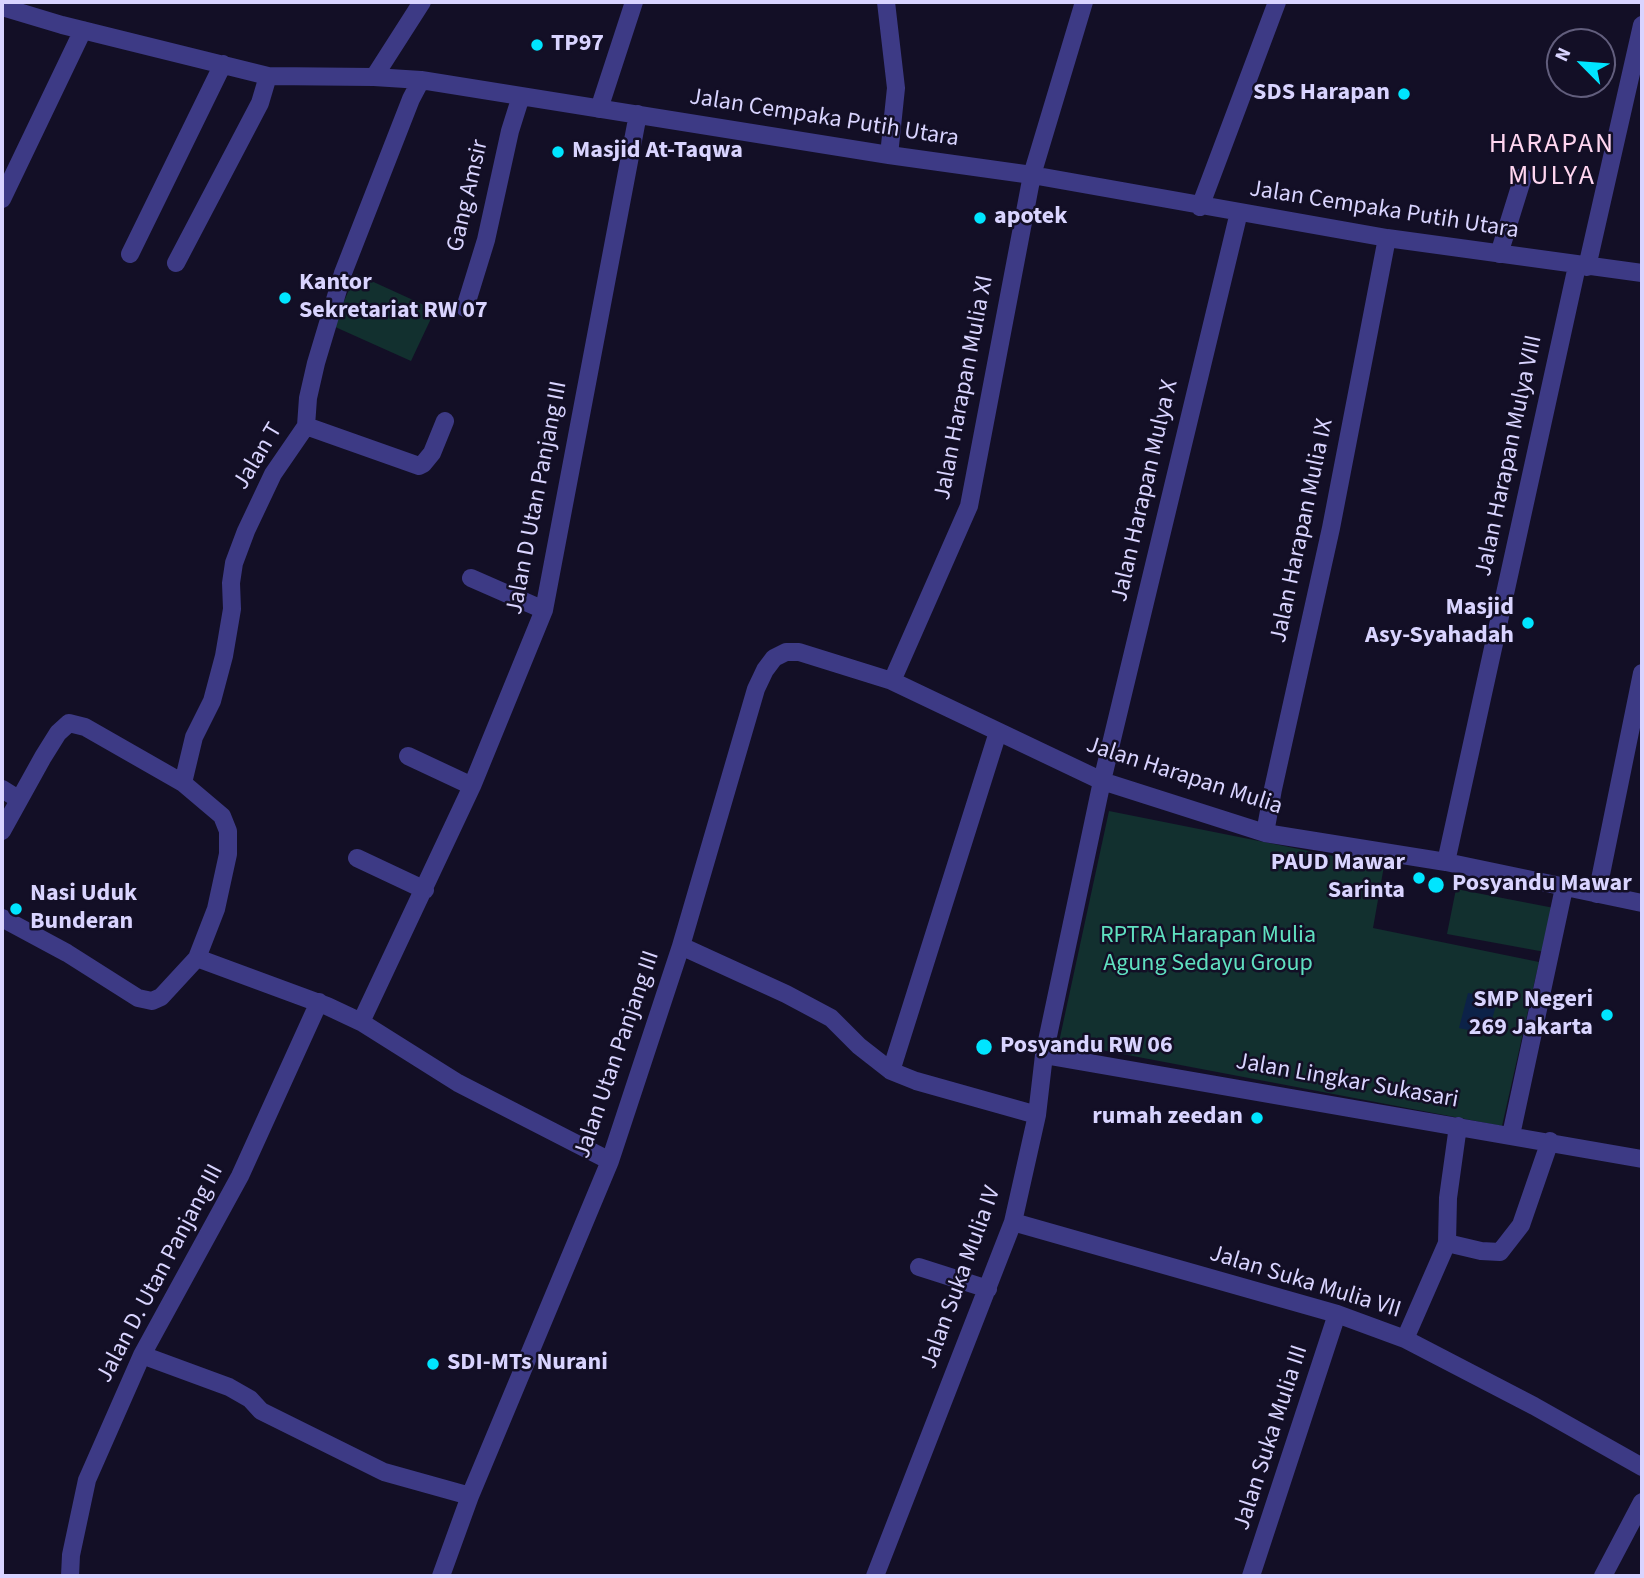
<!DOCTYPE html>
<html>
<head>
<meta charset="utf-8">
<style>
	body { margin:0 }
	#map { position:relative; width:1644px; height:1578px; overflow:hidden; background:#130f26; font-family:"Source Sans 3",sans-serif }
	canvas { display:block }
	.frame { position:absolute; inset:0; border:4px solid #d9d4ff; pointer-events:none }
	.north { position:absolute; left:1546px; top:28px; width:70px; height:70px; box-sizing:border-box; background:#130f26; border:2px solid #625e7d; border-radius:50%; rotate:295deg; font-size:19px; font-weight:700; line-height:28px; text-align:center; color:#d9d4ff }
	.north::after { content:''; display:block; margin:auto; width:24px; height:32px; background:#00e5ff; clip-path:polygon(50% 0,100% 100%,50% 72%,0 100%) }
</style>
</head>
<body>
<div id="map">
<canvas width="1644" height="1578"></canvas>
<div class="frame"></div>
<div class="north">N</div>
</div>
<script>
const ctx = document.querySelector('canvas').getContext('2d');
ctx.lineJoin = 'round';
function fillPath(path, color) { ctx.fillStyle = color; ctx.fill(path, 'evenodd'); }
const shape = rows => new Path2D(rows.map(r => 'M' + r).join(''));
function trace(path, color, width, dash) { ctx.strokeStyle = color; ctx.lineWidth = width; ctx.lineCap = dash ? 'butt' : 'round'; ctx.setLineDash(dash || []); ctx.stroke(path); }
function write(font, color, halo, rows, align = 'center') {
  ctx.font = font + ' "Source Sans 3",sans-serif'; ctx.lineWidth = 5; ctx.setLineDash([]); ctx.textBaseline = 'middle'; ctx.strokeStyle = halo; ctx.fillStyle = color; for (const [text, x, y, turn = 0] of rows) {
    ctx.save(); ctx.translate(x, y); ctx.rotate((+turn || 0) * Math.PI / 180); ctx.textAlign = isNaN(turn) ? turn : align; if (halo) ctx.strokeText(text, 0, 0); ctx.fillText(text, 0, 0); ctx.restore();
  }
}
fillPath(shape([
	[356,274,435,310,411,361,333,326],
	[1109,811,1384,866,1373,928,1539,962,1502,1126,1059,1042],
	[1456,889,1554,908,1545,952,1447,934]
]), '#12302f');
fillPath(shape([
	[1468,993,1498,998,1488,1034,1459,1028]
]), '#0c2248');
trace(shape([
	[886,2,896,88,889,155],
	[2,7,62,25,268,76,374,77,421,80,889,155,1032,175,1387,238,1642,273],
	[374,77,422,2],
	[599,109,634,2],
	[2,199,83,30],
	[1200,207,1277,2],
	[130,254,223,64],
	[1499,254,1523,177],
	[176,263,260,103,268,76],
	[1587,267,1642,25],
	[465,308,486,240,510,131,521,96],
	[306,426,419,466,423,464,432,453,445,421],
	[471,578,544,610],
	[892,681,969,506,1032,175,1084,2],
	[408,756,472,786],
	[183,783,194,737,212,701,224,656,232,609,231,583,234,563,246,531,273,474,306,426,308,398,316,363,343,273,411,99,421,80],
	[2,789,18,799],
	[2,831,43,757,58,733,69,723,85,727,183,783,222,816,228,831,228,854,216,909,197,958,161,997,152,1001,138,998,67,953,2,918],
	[1265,833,1273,789,1331,528,1387,238],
	[357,858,425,890],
	[1446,862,1577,266],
	[1597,894,1642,673],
	[681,946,786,994,831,1018,859,1046,891,1071,916,1081,1037,1115],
	[197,958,327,1006,361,1022,458,1083,610,1161],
	[361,1022,472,786,544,610,638,114],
	[1044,1055,1642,1159],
	[891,1071,998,732],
	[1511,1135,1564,888],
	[1013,1222,1337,1314,1405,1339,1534,1406,1642,1467],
	[1447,1243,1481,1251,1500,1252,1521,1225,1550,1141],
	[919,1267,988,1289],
	[1405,1339,1447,1243,1448,1198,1458,1126],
	[142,1355,229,1387,250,1399,261,1411,384,1472,470,1496],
	[70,1576,71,1555,87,1480,142,1355,240,1176,319,1002],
	[441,1576,470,1496,610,1161,681,946,756,689,765,670,774,658,786,652,799,652,892,681,1102,781,1265,833,1446,862,1642,903],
	[875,1576,1013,1222,1037,1115,1044,1055,1102,781,1239,212],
	[1251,1576,1337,1314],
	[1603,1576,1642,1502]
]), '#3d3a85', 18);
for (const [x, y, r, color] of [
	[537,45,7,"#00e5ff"],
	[1404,94,7,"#00e5ff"],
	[558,152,7,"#00e5ff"],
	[980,218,7,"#00e5ff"],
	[285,298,7,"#00e5ff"],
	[1528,623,7,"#00e5ff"],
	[1419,878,7,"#00e5ff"],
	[1436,885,9,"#00e5ff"],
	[16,909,7,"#00e5ff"],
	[1607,1015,7,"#00e5ff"],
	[984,1047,9,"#00e5ff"],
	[1257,1118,7,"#00e5ff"],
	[433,1364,7,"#00e5ff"]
]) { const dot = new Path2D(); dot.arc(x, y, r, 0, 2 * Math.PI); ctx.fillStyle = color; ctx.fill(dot); trace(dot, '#130f26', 2.5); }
write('bold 24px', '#d9d4ff', '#130f26', [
	["TP97",551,45],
	["SDS Harapan",1390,94,"right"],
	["Masjid At-Taqwa",572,152],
	["apotek",994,218],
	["Kantor",299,284],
	["Sekretariat RW 07",299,312],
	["Masjid",1514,609,"right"],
	["Asy-Syahadah",1514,637,"right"],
	["PAUD Mawar",1405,864,"right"],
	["Sarinta",1405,892,"right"],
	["Posyandu Mawar",1452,885],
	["Nasi Uduk",30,895],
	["Bunderan",30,923],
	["SMP Negeri",1593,1001,"right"],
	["269 Jakarta",1593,1029,"right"],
	["Posyandu RW 06",1000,1047],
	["rumah zeedan",1243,1118,"right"],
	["SDI-MTs Nurani",447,1364]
], 'left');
write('24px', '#d9d4ff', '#130f26', [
	["Jalan Cempaka Putih Utara",824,119,9],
	["Gang Amsir",469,196,-77],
	["Jalan Cempaka Putih Utara",1384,211,9],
	["Jalan Harapan Mulia XI",965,388,-79],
	["Jalan Harapan Mulya VIII",1510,456,-78],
	["Jalan T",259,457,-59],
	["Jalan Harapan Mulya X",1146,491,-77],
	["Jalan D Utan Panjang III",538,498,-79],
	["Jalan Harapan Mulia IX",1303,531,-78],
	["Jalan Harapan Mulia",1184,777,18],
	["Jalan Utan Panjang III",618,1055,-71],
	["Jalan Lingkar Sukasari",1347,1082,10],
	["Jalan D. Utan Panjang III",161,1274,-62],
	["Jalan Suka Mulia IV",962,1278,-70],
	["Jalan Suka Mulia VII",1305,1283,17],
	["Jalan Suka Mulia III",1272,1438,-72]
]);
write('24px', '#5fe0c0', '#130f26', [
	["RPTRA Harapan Mulia",1208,937],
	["Agung Sedayu Group",1208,965]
]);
ctx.letterSpacing = '2px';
write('28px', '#ffd6f0', '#130f26', [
	["HARAPAN",1552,146],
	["MULYA",1552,178]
]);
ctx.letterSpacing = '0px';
</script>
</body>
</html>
